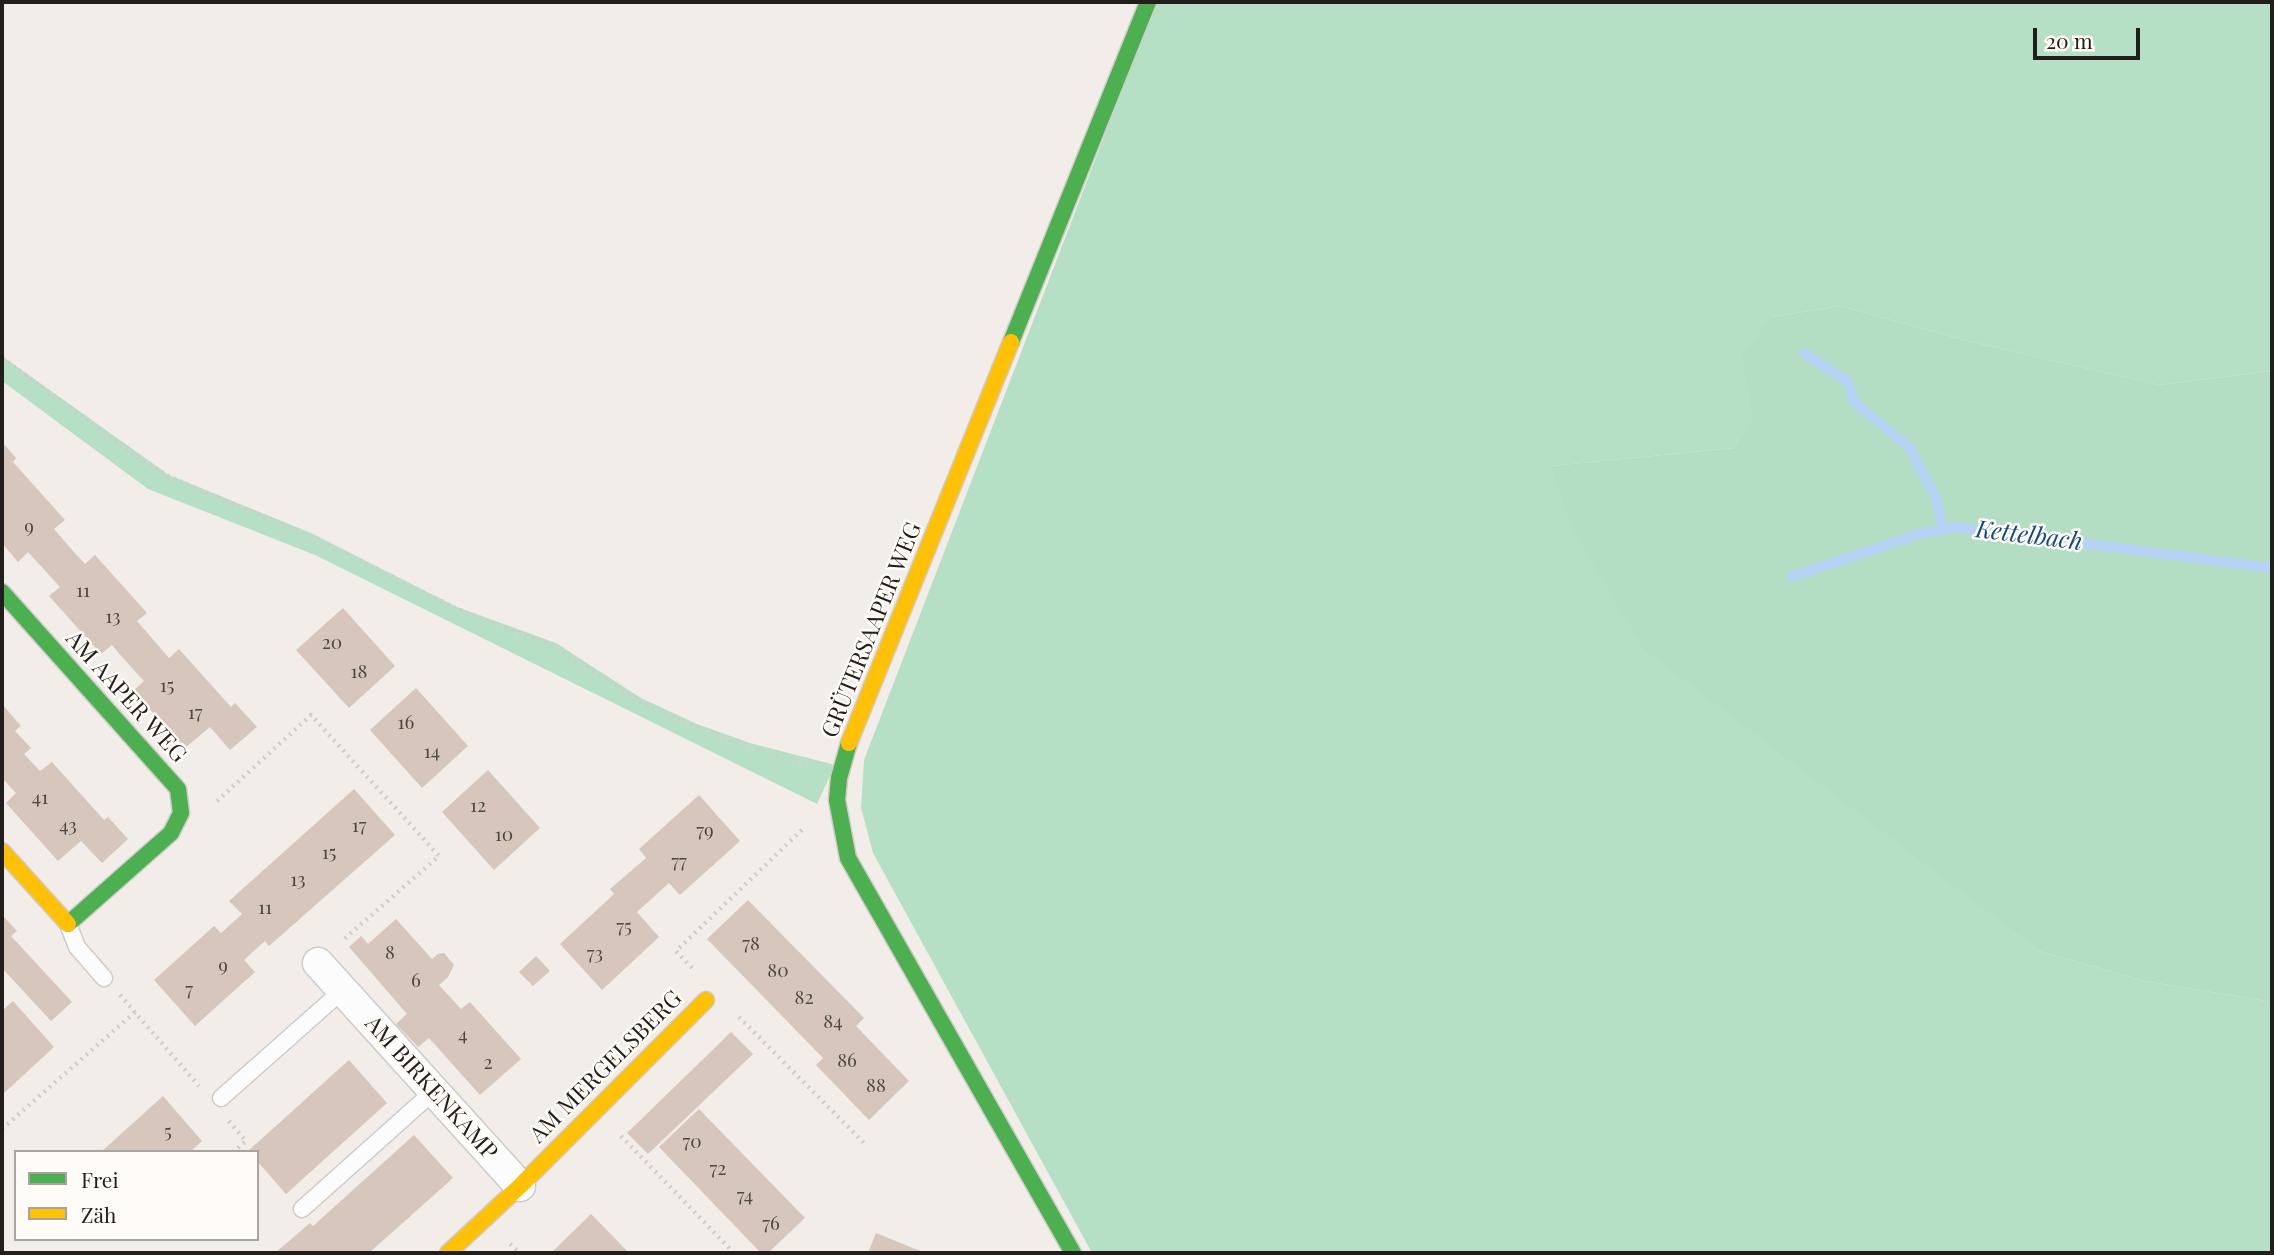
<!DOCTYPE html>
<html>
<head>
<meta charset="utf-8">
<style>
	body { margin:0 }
	#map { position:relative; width:2274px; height:1255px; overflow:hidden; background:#f2ede8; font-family:"Playfair Display",serif }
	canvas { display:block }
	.frame { position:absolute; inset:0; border:4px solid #211e1b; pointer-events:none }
	.legend { position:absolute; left:14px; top:1150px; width:245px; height:91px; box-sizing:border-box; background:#fffcf8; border:2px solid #a6a3a0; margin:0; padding:9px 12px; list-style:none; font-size:21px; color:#211e1b }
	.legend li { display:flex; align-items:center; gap:14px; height:35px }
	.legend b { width:35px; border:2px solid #a6a3a0 }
	.scale { position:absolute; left:2033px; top:28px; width:107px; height:32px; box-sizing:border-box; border:4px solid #211e1b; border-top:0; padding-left:9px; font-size:21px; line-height:24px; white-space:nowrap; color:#211e1b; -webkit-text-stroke:5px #fffcf8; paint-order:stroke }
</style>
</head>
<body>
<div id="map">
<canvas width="2274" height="1255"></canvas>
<div class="frame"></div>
<ul class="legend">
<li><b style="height:9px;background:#4caf50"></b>Frei</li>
<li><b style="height:9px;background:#ffc107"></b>Zäh</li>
</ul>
<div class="scale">20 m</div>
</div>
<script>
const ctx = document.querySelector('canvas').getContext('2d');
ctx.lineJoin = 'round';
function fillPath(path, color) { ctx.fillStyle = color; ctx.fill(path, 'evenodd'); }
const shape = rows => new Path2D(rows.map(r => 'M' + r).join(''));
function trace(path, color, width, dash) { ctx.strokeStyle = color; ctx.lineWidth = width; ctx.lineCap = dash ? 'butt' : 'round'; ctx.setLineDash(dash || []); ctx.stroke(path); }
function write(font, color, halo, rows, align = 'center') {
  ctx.font = font + ' "Playfair Display",serif'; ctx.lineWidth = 5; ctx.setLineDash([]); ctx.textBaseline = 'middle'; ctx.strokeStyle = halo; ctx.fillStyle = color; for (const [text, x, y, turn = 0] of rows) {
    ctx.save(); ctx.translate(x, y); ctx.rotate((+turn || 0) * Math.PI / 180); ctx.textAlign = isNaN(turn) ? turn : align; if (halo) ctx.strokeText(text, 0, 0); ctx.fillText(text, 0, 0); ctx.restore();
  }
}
fillPath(shape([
	[1156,2,2272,2,2272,371,2159,385,1967,341,1840,306,1772,317,1753,418,1734,448,1551,466,1843,799,2039,951,2145,981,2272,1002,2272,1253,1092,1253,873,853,861,808,864,760],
	[2,356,169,475,311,533,457,607,556,643,641,698,697,724,750,743,835,765,817,804,315,555,148,489,2,381]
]), '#b6e0c5');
fillPath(shape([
	[1840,306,1967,341,2159,385,2272,371,2272,1002,2145,981,2039,951,1644,649,1573,530,1551,466,1734,448,1753,417,1742,356,1772,317]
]), '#b3dec3');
trace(shape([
	[1804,353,1848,382,1854,402,1910,448,1936,498,1943,529],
	[1791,577,1919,534,1956,527,2272,568]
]), '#b6d2f4', 10);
fillPath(shape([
	[2,442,16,458,13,462,65,520,54,529,74,552,85,564,95,555,147,613,137,621,169,658,179,649,231,707,235,703,257,727,230,750,210,727,185,748,133,691,144,681,122,657,112,645,101,654,49,596,60,587,28,552,18,562,2,543],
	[343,608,395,666,349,708,296,650],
	[416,688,468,746,422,788,370,730],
	[2,704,21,726,15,731,31,748,24,754,40,771,52,762,104,820,108,817,128,839,102,863,81,841,58,861,6,803,16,793,2,778],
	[488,770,540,828,494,870,442,812],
	[354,789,395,835,269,946,265,941,244,960,255,972,195,1026,154,980,214,926,221,933,242,914,229,901],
	[699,795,740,841,680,895,669,883,637,912,659,937,602,990,560,944,614,894,610,889,646,858,639,849],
	[748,900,864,1018,856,1026,909,1081,869,1120,816,1065,823,1058,707,939],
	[4,917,17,931,11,936,72,1002,51,1021,2,968,2,919],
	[396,919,432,959,438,954,444,953,454,965,448,977,439,985,461,1009,470,1002,521,1059,480,1095,429,1038,418,1047,396,1024,407,1014,349,947,361,936,368,944],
	[536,956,550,971,533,986,519,972],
	[13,1001,54,1047,2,1095,2,1011],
	[731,1032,753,1054,648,1154,627,1133],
	[349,1060,387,1103,286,1194,257,1161,257,1152,247,1152],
	[163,1096,202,1141,190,1152,101,1152],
	[699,1109,805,1218,768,1253,761,1253,659,1147],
	[414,1135,453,1178,369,1253,275,1253,310,1223,313,1226],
	[591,1214,629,1253,551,1253],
	[876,1233,925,1253,868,1253]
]), '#d6c6bb');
const lane = shape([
	[68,924,77,947,104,978],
	[221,1098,343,990],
	[302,1209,433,1092]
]);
const street = shape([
	[318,963,520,1186]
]);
const fast = shape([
	[1011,342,1148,2],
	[2,592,178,789,181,813,171,833,68,924],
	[849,743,839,778,837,800,848,858,1073,1253]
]);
const slow = shape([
	[849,743,1011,342],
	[2,851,68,924],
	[448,1253,520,1186,706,1000]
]);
trace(lane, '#cfcbc8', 19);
trace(street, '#cfcbc8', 33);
trace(fast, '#cfcbc8', 19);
trace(slow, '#cfcbc8', 19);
trace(shape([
	[2,358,139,458,168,476,310,537,457,609,555,647,640,702,696,728,806,766],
	[217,801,311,715,439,856,342,941],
	[692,968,676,951,804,828],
	[120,995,199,1086],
	[739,1017,867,1146],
	[229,1121,246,1141,233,1152],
	[2,1129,135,1012],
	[621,1136,734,1253],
	[510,1244,520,1253]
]), '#cecdcb', 4.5, [2, 5]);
trace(lane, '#fdfcfc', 16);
trace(street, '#fdfcfc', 30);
trace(fast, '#4caf50', 16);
trace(slow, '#ffc107', 16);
write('19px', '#4e4843', null, [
	["9",29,527],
	["11",83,591],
	["13",113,617],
	["20",332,643],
	["18",359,672],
	["15",167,686],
	["17",195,713],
	["16",406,723],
	["14",432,752],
	["41",40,798],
	["12",478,806],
	["43",68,826],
	["17",359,826],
	["79",705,831],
	["10",504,835],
	["15",329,853],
	["77",679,862],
	["13",298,880],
	["11",265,908],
	["75",624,927],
	["78",751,944],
	["8",390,953],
	["73",595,954],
	["9",223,966],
	["80",778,971],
	["6",416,981],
	["7",189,990],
	["82",804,998],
	["84",833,1022],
	["4",463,1035],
	["86",847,1061],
	["2",488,1063],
	["88",876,1086],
	["5",168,1132],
	["70",692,1142],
	["72",718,1169],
	["74",745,1196],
	["76",771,1224]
]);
write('23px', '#211e1b', '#fffcf8', [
	["GRÜTERSAAPER WEG",872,630,-68],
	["AM AAPER WEG",126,697,48],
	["AM MERGELSBERG",606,1067,-45],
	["AM BIRKENKAMP",431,1088,48]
]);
write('italic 24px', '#124b82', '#fffcf8', [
	["Kettelbach",2029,536,7]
]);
</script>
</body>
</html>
